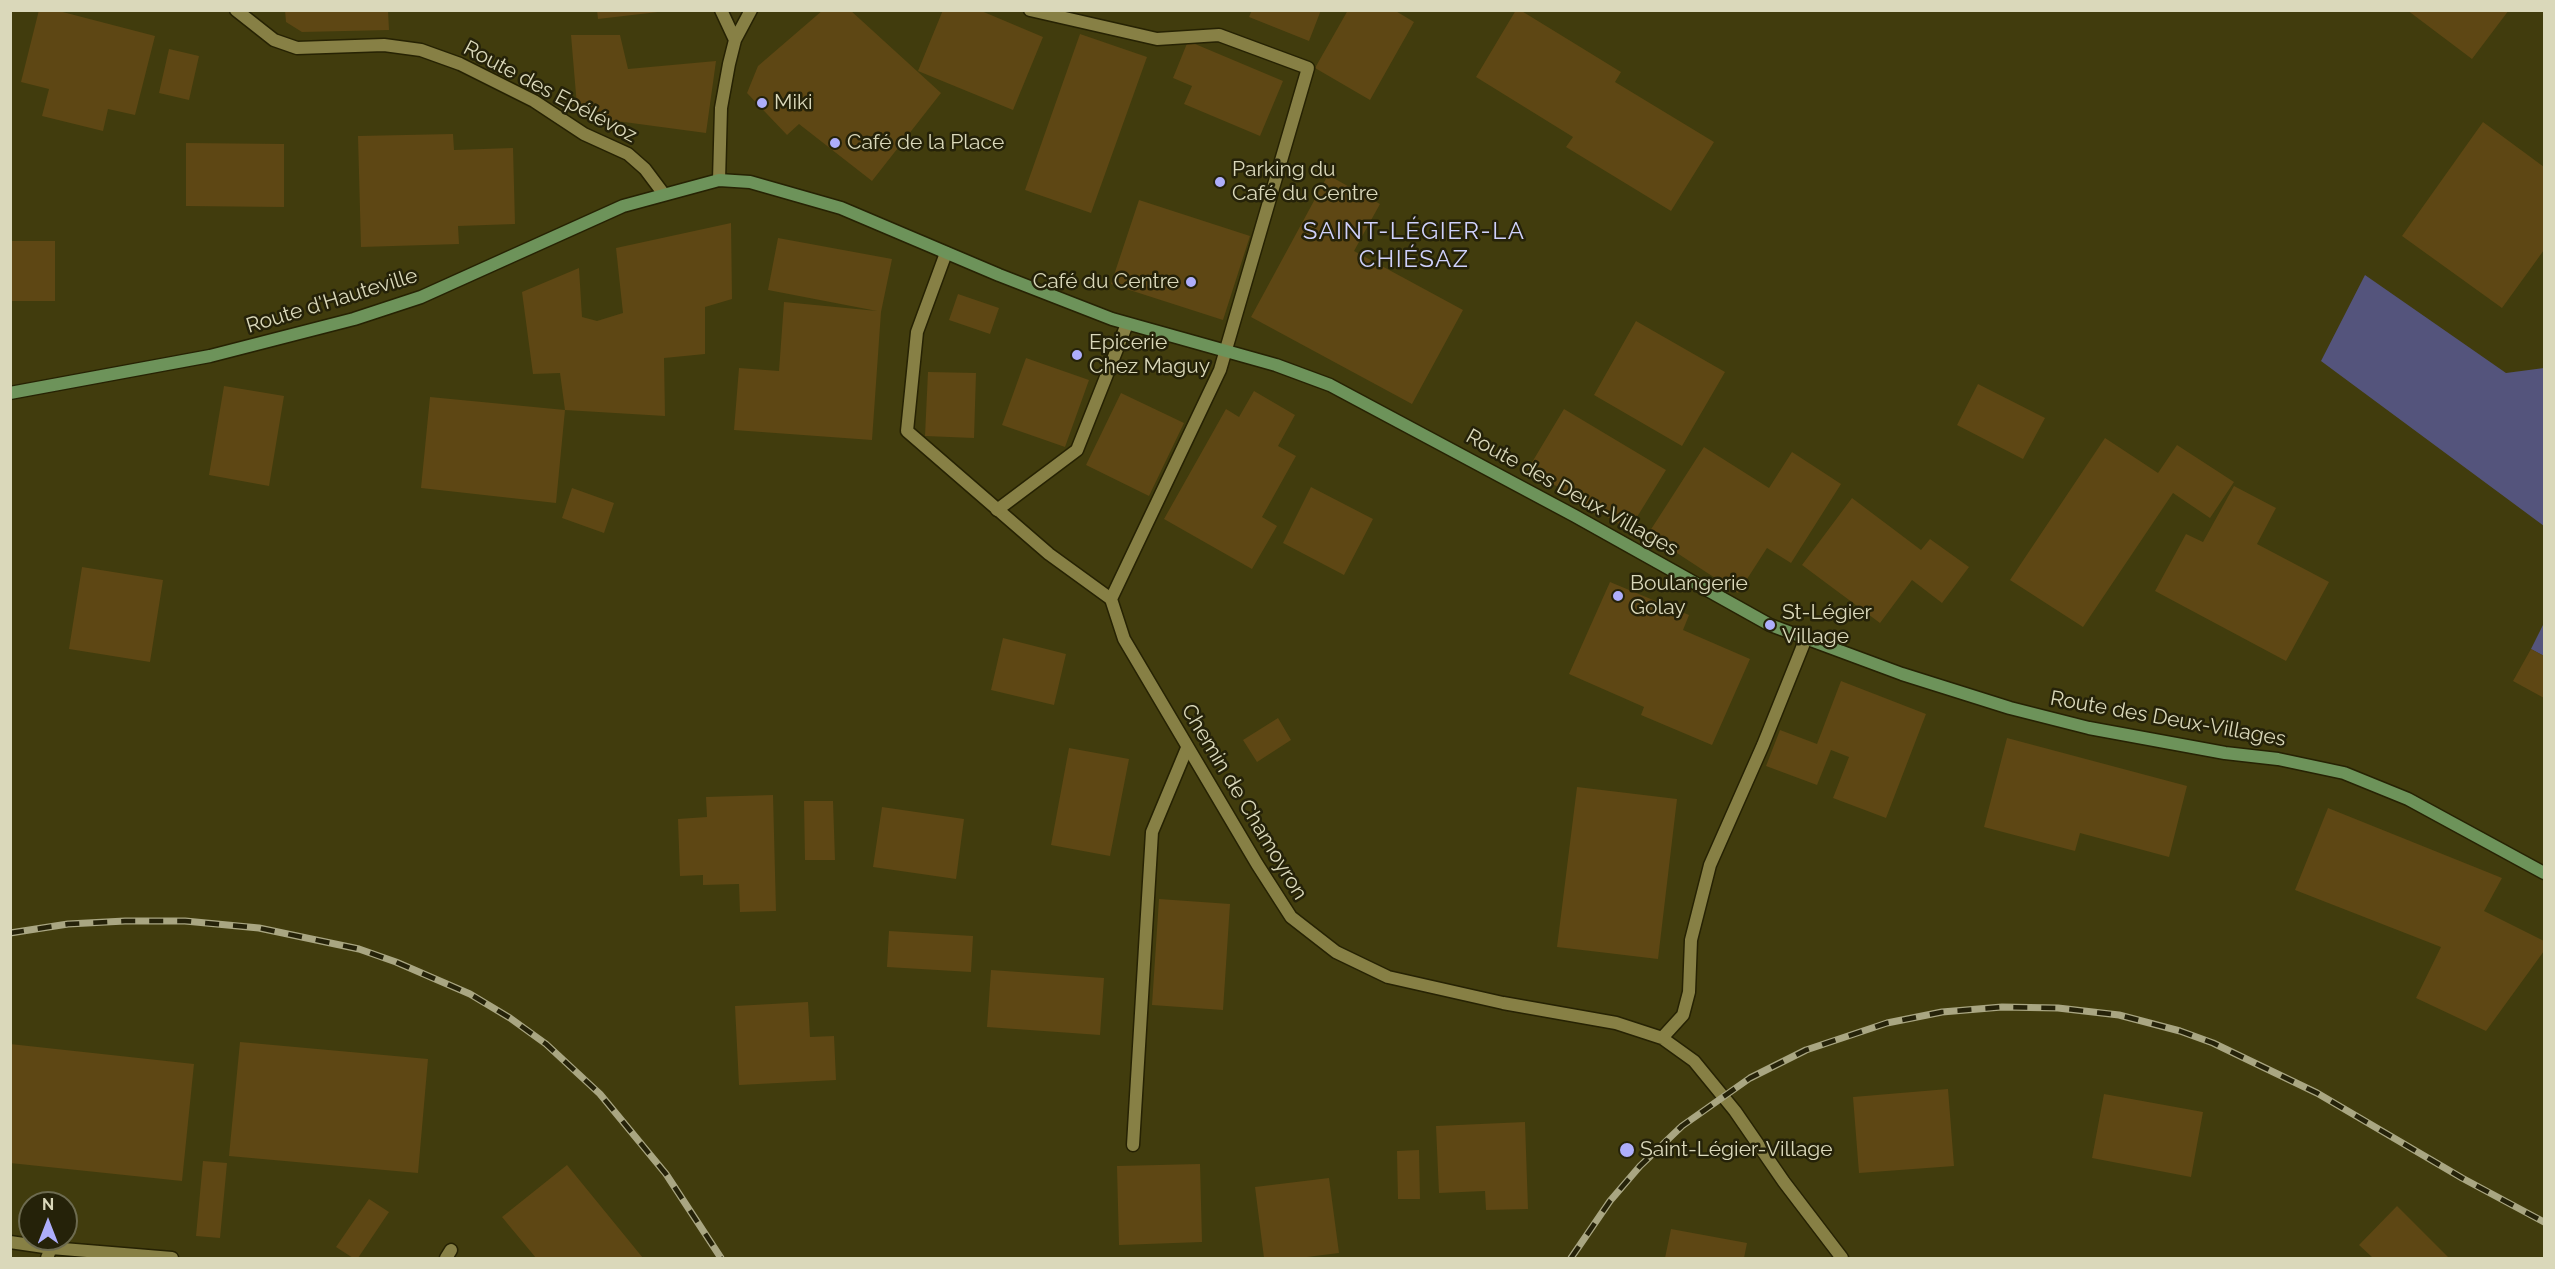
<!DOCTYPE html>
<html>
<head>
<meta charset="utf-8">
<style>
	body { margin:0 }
	#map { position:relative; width:2555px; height:1269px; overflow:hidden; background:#413c0d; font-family:Raleway,sans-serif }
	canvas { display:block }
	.frame { position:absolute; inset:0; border:12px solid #dad8ba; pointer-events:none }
	.north { position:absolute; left:18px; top:1191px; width:60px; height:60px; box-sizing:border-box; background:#252209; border:2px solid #6d6b50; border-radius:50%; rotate:0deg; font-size:16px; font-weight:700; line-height:24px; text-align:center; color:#dad8ba }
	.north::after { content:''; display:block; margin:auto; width:21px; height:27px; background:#aeaefb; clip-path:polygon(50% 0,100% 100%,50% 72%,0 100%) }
</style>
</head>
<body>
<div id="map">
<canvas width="2555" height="1269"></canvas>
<div class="frame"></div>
<div class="north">N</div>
</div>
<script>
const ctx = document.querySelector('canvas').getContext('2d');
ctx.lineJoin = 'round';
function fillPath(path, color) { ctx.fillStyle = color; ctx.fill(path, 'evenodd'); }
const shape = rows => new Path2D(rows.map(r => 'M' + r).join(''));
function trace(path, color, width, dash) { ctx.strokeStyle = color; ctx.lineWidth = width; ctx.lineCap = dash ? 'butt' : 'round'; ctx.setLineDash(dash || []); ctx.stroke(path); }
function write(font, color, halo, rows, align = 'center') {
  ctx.font = font + ' Raleway,sans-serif'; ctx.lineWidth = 5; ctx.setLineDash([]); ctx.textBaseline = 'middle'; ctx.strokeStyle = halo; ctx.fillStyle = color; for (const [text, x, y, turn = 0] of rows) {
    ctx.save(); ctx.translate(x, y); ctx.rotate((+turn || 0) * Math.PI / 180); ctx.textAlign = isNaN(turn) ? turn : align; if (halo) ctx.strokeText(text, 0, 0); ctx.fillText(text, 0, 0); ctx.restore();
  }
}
fillPath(shape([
	[2365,275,2506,373,2544,368,2544,526,2321,361],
	[2544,623,2544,656,2531,649]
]), '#54547c');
fillPath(shape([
	[39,10,55,10,155,36,135,115,108,109,103,131,42,116,49,89,21,82],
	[285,10,388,10,389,30,302,32,286,22],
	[597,10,658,10,658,12,598,19],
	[823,10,850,10,941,93,872,181,799,124,787,135,747,93,758,66],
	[943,10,979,10,1043,37,1013,110,918,71],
	[1252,10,1321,10,1309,41,1249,17],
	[1348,10,1394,10,1414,22,1370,100,1315,68],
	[1516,10,1520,10,1621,72,1615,82,1714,142,1671,211,1566,147,1573,137,1476,77],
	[2407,10,2509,10,2472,59],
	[1080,34,1147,57,1091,213,1025,190],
	[571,35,620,35,628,69,716,61,706,133,609,120,577,106],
	[1188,41,1283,81,1260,136,1184,104,1192,86,1173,78],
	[169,49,199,56,189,100,159,93],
	[2483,122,2544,167,2544,250,2502,308,2402,236],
	[453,134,454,150,513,148,515,224,458,226,459,244,361,247,358,136],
	[186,143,284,144,284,207,186,206],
	[1328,175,1380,204,1354,251,1463,310,1412,404,1251,317],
	[1139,200,1250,236,1223,320,1111,284],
	[731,223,732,299,705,307,705,354,664,358,665,416,565,410,556,503,421,488,430,397,565,410,560,373,533,374,522,292,579,268,582,317,597,321,623,313,616,248],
	[778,238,892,259,881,312,872,440,734,430,739,368,779,371,784,302,877,311,768,290],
	[10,241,55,241,55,301,10,301],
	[958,294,999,308,990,334,949,320],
	[1636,321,1725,372,1682,446,1594,395],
	[1026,358,1089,380,1065,447,1002,425],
	[928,372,976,373,974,438,925,436],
	[1978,384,2045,418,2023,459,1957,425],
	[224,386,284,396,269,486,209,475],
	[1254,391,1295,415,1278,446,1296,456,1262,517,1277,526,1252,569,1164,519,1226,409,1239,417],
	[1121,393,1184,423,1149,496,1086,465],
	[1564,409,1666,470,1629,530,1528,469],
	[2105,438,2158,473,2177,445,2234,482,2210,518,2173,493,2083,627,2010,580],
	[1704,447,1769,488,1792,452,1841,484,1791,563,1767,548,1738,593,1648,534],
	[2234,486,2276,508,2257,544,2329,582,2286,661,2155,591,2186,534,2203,542],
	[1311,487,1373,519,1344,575,1283,543],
	[572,488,614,503,604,533,562,518],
	[1852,498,1921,550,1930,539,1969,567,1942,603,1912,580,1880,623,1802,565],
	[82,567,163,580,150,662,69,649],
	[1610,582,1689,615,1683,630,1750,659,1712,745,1641,715,1644,707,1569,674],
	[1003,638,1066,654,1054,705,991,690],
	[2531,649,2544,656,2544,698,2513,681],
	[1841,681,1926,714,1886,818,1833,798,1849,757,1831,750,1817,785,1766,766,1780,730,1817,744],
	[1278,718,1291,740,1257,762,1243,740],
	[2007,738,2187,786,2169,857,2080,833,2075,851,1984,827],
	[1069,748,1129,759,1110,856,1051,845],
	[1577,787,1677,799,1658,959,1557,947],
	[773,795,776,911,740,912,739,884,703,885,703,875,680,876,678,819,707,817,706,797],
	[804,801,833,801,835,860,805,860],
	[882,807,964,819,956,879,873,867],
	[2328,808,2502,878,2484,911,2544,941,2544,951,2486,1031,2416,998,2441,947,2295,890],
	[1159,899,1230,904,1223,1010,1152,1005],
	[889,931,973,936,971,972,887,967],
	[991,970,1104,978,1100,1035,987,1027],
	[808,1002,810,1037,834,1036,836,1080,739,1085,735,1006],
	[240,1042,428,1059,418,1173,229,1156],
	[10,1044,194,1064,182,1181,10,1163],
	[1948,1089,1954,1166,1859,1173,1853,1097],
	[2104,1094,2203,1112,2191,1177,2092,1158],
	[1525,1122,1528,1209,1486,1210,1485,1191,1439,1193,1436,1126],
	[1419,1150,1420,1199,1398,1199,1397,1151],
	[203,1161,227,1163,220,1238,196,1236],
	[1200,1164,1202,1242,1119,1245,1117,1166],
	[567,1165,643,1258,536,1258,502,1217],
	[1329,1178,1339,1253,1299,1258,1264,1258,1255,1187],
	[369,1199,389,1212,358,1258,353,1258,336,1247],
	[2397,1206,2449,1258,2373,1258,2359,1245],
	[1671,1229,1747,1243,1744,1258,1665,1258]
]), '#5e4714');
const service = shape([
	[946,253,917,332,907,431,1049,554,1111,599],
	[1133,1145,1152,832,1187,748],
	[10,1242,51,1248,47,1258],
	[51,1248,172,1258]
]);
const minor = shape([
	[236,10,274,40,297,48,384,45,421,50,460,64,534,101,584,134,628,154,645,169,663,193],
	[721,10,735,40],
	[1030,10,1157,39,1219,35,1308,68,1220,370,1111,599,1124,639,1257,864,1291,917,1336,952,1388,977,1503,1003,1616,1023,1662,1038,1694,1061,1735,1111,1784,1182,1842,1258],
	[719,180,721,108,729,64,735,40,751,10],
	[997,510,1077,450,1127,324],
	[1662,1038,1683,1015,1689,992,1691,940,1710,865,1763,745,1806,638],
	[446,1258,451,1250]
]);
const secondary = shape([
	[10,393,210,356,354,319,421,297,623,206,719,180,750,182,841,208,999,275,1112,319,1276,365,1330,385,1575,516,1770,625,1902,674,2010,708,2089,728,2225,753,2278,759,2344,773,2408,799,2544,873]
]);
trace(service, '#262203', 15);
trace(minor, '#262203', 15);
trace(secondary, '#262203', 15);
trace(service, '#878045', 12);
trace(minor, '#878045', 12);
trace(secondary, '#6d935a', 12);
const rail = shape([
	[10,933,68,924,125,921,185,921,259,928,359,949,396,962,470,994,510,1018,546,1044,600,1094,666,1174,721,1258],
	[1571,1258,1610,1201,1640,1166,1682,1126,1750,1078,1806,1050,1887,1023,1942,1012,2002,1007,2058,1008,2119,1015,2180,1031,2213,1043,2317,1093,2462,1178,2544,1222]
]);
trace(rail, '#a9a682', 7);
trace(rail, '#252209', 4.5, [14]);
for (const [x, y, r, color] of [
	[762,103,6,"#aeaefb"],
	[835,143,6,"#aeaefb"],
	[1220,182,6,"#aeaefb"],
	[1191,282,6,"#aeaefb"],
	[1077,355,6,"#aeaefb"],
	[1618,596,6,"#aeaefb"],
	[1770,625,6,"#aeaefb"],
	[1627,1150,8,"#aeaefb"]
]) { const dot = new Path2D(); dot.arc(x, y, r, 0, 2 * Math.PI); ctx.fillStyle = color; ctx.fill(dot); trace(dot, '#252209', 2); }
write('21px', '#dad8ba', '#252209', [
	["Route des Epélévoz",550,92,28],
	["Route d'Hauteville",332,301,-17],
	["Route des Deux-Villages",1572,493,29],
	["Route des Deux-Villages",2168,719,10],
	["Chemin de Chamoyron",1244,802,59]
]);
write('21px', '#dad8ba', '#252209', [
	["Miki",774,103],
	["Café de la Place",847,143],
	["Parking du",1232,170],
	["Café du Centre",1232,194],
	["Café du Centre",1179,282,"right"],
	["Epicerie",1089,343],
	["Chez Maguy",1089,367],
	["Boulangerie",1630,584],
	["Golay",1630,608],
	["St-Légier",1782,613],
	["Village",1782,637],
	["Saint-Légier-Village",1640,1150]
], 'left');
ctx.letterSpacing = '1.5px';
write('24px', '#cfd1fc', '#252209', [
	["SAINT-LÉGIER-LA",1414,232],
	["CHIÉSAZ",1414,260]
]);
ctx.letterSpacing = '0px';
</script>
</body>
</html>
